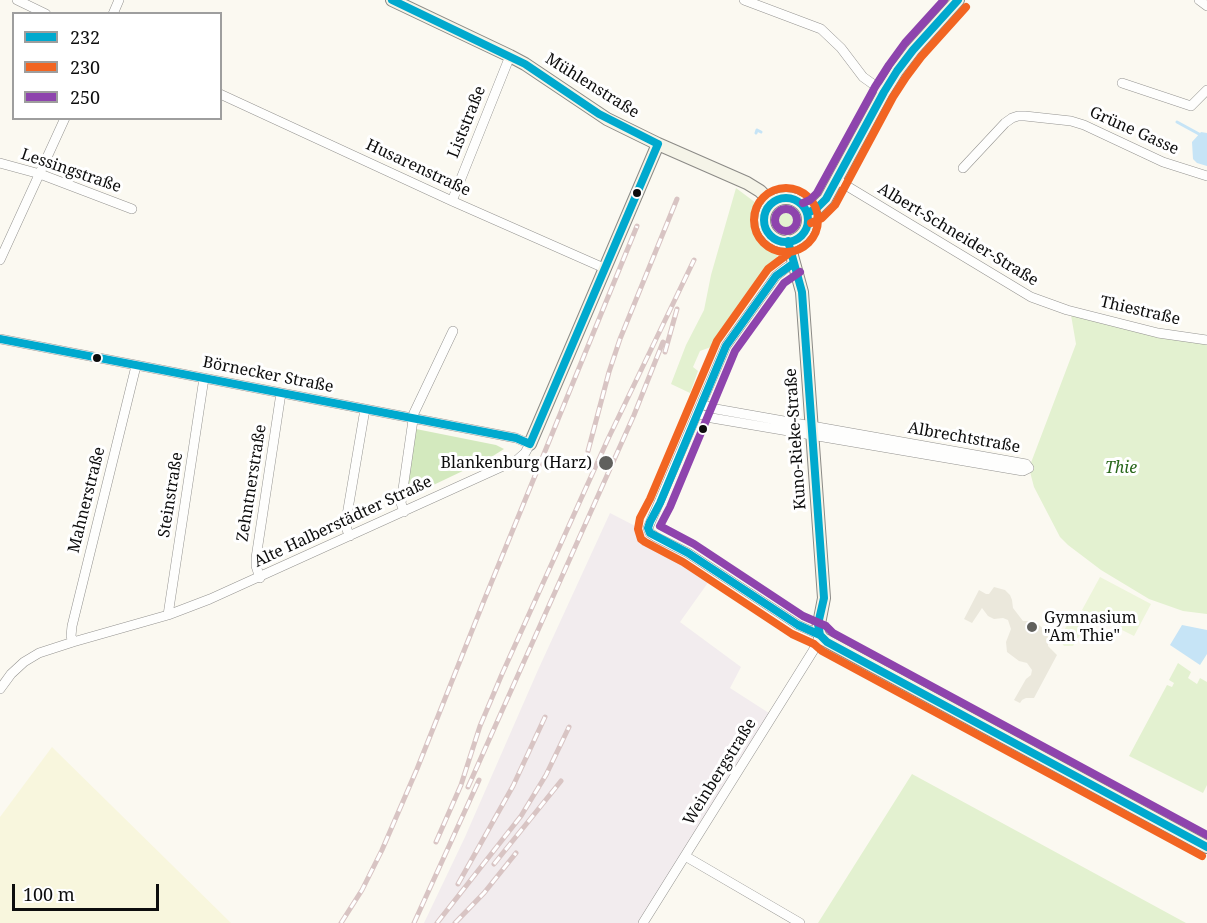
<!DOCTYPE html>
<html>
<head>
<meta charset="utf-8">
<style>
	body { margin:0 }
	#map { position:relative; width:1207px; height:923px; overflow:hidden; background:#fbf9f1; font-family:"Noto Serif",serif }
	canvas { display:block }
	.legend { position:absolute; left:12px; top:12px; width:210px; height:108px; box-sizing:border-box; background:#fff; border:2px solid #9e9e9e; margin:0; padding:8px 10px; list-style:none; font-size:18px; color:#0d0d0d }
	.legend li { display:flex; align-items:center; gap:12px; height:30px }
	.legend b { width:30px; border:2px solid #9e9e9e }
	.scale { position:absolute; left:12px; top:884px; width:147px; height:27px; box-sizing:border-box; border:3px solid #0d0d0d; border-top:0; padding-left:8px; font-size:18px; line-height:21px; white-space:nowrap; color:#0d0d0d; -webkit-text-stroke:4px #fff; paint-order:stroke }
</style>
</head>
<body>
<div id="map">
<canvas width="1207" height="923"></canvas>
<ul class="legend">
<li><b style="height:8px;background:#00a9ce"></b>232</li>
<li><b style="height:8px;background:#f26522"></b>230</li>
<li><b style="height:8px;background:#8e44ad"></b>250</li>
</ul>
<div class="scale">100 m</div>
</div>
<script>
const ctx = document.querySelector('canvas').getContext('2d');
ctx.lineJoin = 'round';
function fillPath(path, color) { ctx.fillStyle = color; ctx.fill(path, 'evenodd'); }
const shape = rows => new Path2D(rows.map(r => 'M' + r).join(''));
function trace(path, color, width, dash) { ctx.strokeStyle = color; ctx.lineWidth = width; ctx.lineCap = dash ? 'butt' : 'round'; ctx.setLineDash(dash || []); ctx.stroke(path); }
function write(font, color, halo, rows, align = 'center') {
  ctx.font = font + ' "Noto Serif",serif'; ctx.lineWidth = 6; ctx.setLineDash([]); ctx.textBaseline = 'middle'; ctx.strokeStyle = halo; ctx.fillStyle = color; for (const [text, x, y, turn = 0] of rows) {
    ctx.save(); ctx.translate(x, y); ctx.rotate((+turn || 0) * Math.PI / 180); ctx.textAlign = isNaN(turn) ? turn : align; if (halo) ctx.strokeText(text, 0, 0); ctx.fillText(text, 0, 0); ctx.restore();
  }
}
fillPath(shape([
	[610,513,641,529,712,577,680,622,741,667,730,688,772,715,639,923,424,923,465,837,538,670]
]), '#f2ecee');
fillPath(shape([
	[52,747,231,923,0,923,0,817]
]), '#f8f6dd');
fillPath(shape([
	[736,188,756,203,760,211,760,226,762,233,778,249,777,265,763,282,758,280,722,335,716,336,711,347,700,351,693,367,698,371,690,393,671,384,686,345,704,310,711,275],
	'773 220a13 13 0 1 1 26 0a13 13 0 1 1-26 0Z',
	[1071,315,1207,343,1207,614,1183,611,1149,599,1101,570,1068,545,1060,537,1034,487,1029,468,1076,344],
	[1178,663,1191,672,1188,678,1197,684,1200,678,1207,682,1207,785,1203,793,1129,756,1167,685,1172,687,1174,683,1169,680],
	[912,774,1186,923,818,923]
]), '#e3f1d0');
fillPath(shape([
	[416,429,496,445,504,449,488,459,406,498]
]), '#d3e9be');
fillPath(shape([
	[1100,577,1151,604,1134,636,1082,610],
	[1076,620,1080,623,1083,630,1073,646,1064,646,1061,642,1060,637,1069,622]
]), '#edf5da');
fillPath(shape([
	[994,587,1005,590,1010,595,1012,600,1013,608,1023,621,1034,621,1045,630,1048,637,1048,646,1057,655,1034,698,1026,698,1022,700,1020,703,1014,700,1026,679,1031,675,1032,670,1027,663,1019,661,1007,652,1006,642,1011,629,1008,620,1003,618,994,619,988,616,982,608,972,623,964,619,979,590,986,594,989,594]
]), '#ebe8dc');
fillPath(shape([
	[1201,132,1207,133,1207,166,1197,163,1193,159,1192,142],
	[1182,625,1207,630,1207,654,1200,665,1170,645]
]), '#c6e4f6');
trace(shape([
	[1177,122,1199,134],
	[756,133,757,130,761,132]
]), '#c6e4f6', 3);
const street = shape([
	[17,0,46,14],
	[744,0,821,29,841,48,863,77,884,92],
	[1199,0,1207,6],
	[113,14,119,0],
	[1122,83,1191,106,1207,90],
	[220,94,452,201,604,268],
	[0,163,40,174,132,209],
	[963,168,1005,123,1012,118,1018,116,1025,116,1071,121,1084,125,1163,162,1207,176],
	[837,180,1031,297,1067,310,1158,333,1207,340],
	[452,201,510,56],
	[0,260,65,118],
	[0,339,516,438,530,444,525,453,517,460,499,468,210,599,168,615,73,642,39,653,24,662,11,674,0,689],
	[701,404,716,409,1026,464,1029,468],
	[697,413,712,418,1023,471,1029,468],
	[404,512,401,503,414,413,453,331],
	[350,536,347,530,346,521,365,409],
	[260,578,256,566,256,558,281,393],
	[168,615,204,378],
	[73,642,71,636,72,626,136,366],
	[685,856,800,923],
	[643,923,813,651,820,635,798,625,688,553,656,537,650,533,648,528,726,346,776,276,786,268,794,263]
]);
const secondary = shape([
	[392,0,510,56,525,64,607,119,658,144,747,183,760,191,772,203],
	'764 220a22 22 0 1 1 44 0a22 22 0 1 1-44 0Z',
	[807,213,816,209,826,199,884,92,897,71,913,50,958,0],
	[788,241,802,292,824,598,818,629,820,635,823,639,1207,847],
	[530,444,658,144]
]);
trace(street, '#949390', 10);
trace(secondary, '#8b8a86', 14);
trace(street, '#fefefd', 9);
trace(secondary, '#f5f4e8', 12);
const rail = shape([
	[665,352,677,309],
	[588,451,609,372,620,339,677,199],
	[468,787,634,415,663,342],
	[436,842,461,785,480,726,502,674,608,439,694,260],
	[494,864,561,781],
	[458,884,513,786,545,717],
	[341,923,362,890,382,850,417,769,483,603,637,226],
	[414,923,479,780],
	[437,923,521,816,546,775,569,727],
	[455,923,484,893,516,853]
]);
trace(rail, '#d8c4c3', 5);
trace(rail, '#fff', 3, [9]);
trace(shape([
	[392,0,525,64,599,114,658,144],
	'764 220a22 22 0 1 1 44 0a22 22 0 1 1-44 0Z',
	[807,213,816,209,826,199,884,92,897,71,913,50,958,0],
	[788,241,802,292,824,598,818,624,820,635],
	[794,263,776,276,726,346,660,503,650,522,648,528,650,533,688,553,798,625,820,635,827,642,1207,847],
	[0,339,516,438,530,444],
	[530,444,658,144]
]), '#00a9ce', 8);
trace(shape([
	'754 220a32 32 0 1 1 64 0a32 32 0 1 1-64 0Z',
	[811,223,822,218,835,205,893,97,906,77,921,57,966,7],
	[788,254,768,269,717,341,650,499,640,518,638,529,641,539,645,542,683,562,792,634,814,644,822,651,1202,856]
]), '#f26522', 8);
trace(shape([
	[803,203,810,200,817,193,875,87,889,65,905,43,944,0],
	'775 220a11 11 0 1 1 22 0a11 11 0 1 1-22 0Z',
	[800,272,784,283,735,351,670,507,660,526,694,544,803,616,826,626,833,633,1207,835]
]), '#8e44ad', 8);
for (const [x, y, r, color] of [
	[637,193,5,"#0d0d0d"],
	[97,358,5,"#0d0d0d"],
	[703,429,5,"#0d0d0d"],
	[606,463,8,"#60605d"],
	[1032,627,6,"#60605d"]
]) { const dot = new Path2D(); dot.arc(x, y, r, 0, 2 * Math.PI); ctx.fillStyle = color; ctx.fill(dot); trace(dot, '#fff', 2); }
write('16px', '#0d0d0d', '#fff', [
	["Mühlenstraße",592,86,32],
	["Liststraße",467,122,-68],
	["Grüne Gasse",1134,131,24],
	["Husarenstraße",418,168,25],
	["Lessingstraße",71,171,19],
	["Albert-Schneider-Straße",958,235,31],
	["Thiestraße",1140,311,13],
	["Börnecker Straße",268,375,11],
	["Albrechtstraße",964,438,10],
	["Kuno-Rieke-Straße",796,439,-94],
	["Zehntnerstraße",252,483,-81],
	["Steinstraße",171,495,-81],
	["Mahnerstraße",87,500,-76],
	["Alte Halberstädter Straße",343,522,-25],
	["Weinbergstraße",720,772,-58]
]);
write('16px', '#0d0d0d', '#fff', [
	["Blankenburg (Harz)",592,463],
	["Gymnasium",1044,618,"left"],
	["\"Am Thie\"",1044,636,"left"]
], 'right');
write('italic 16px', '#29671b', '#fff', [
	["Thie",1121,468]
]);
</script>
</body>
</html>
